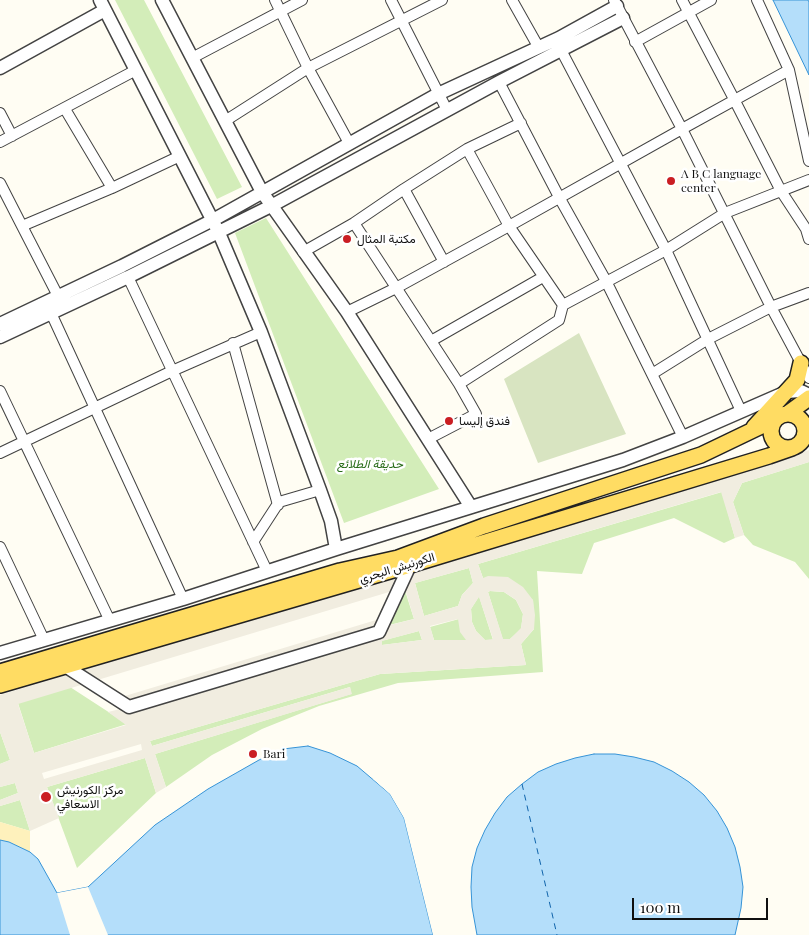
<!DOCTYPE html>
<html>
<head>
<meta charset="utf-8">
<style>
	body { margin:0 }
	#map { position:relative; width:809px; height:935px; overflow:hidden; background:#fffdf3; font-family:"Playfair Display",serif }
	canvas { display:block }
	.scale { position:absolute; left:632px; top:898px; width:136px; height:22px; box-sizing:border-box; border:2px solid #101010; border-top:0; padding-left:6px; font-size:15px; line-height:18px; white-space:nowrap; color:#101010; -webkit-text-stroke:4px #fff; paint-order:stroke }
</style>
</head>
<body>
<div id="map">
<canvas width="809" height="935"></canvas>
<div class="scale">100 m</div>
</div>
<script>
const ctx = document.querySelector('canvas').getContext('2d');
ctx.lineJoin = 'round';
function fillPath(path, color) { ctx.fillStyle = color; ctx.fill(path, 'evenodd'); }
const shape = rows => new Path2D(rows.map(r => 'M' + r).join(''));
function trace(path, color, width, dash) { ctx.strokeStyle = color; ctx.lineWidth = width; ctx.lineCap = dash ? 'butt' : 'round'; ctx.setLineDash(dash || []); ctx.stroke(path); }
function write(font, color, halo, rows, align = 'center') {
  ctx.font = font + ' "Playfair Display",Vazirmatn,serif'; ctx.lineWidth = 5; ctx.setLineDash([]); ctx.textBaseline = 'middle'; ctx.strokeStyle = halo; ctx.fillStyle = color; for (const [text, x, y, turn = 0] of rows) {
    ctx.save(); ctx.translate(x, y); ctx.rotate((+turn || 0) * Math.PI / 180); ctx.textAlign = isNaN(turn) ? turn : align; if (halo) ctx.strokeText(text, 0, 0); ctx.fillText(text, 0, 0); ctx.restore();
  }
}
fillPath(shape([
	[115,0,144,0,242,187,217,199],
	[266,218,439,489,344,523,235,233],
	[809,462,809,579,795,562,753,545,744,535,733,502,742,483],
	[722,492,735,538,724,543,674,518,594,543,582,574,537,571,543,672,398,683,319,706,262,729,212,755,166,787,155,754,351,694,350,687,152,746,150,741,380,674,526,665,521,644,534,629,533,600,483,578,478,564],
	[469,568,473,583,462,595,458,606,424,616,415,583],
	[402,581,414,619,381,627],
	[490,591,504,592,516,600,523,614,521,629,510,639,503,640,488,592],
	[479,596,493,640,485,640,476,631,472,622,471,609],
	[459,619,467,640,434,640,430,627],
	[419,631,422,640,382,645,381,641],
	[70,687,127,724,34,753,18,703],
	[0,732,10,760,0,764],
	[145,758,156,793,77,868,47,787],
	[15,783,18,793,0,800,0,787],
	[20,800,30,831,0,822,0,806]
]), '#d3edb9');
fillPath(shape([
	[0,822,30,831,30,852,9,842,0,840]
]), '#fef1bc');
fillPath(shape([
	[579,333,626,434,538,463,504,379]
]), '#d8e4c1');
fillPath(shape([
	[809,450,809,462,742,483,733,502,744,535,735,538,721,492,478,564,483,578,488,576,508,577,523,587,533,600,535,615,534,629,521,644,526,665,380,674,150,741,152,746,350,687,352,694,155,754,166,787,156,793,145,758,47,787,59,818,30,831,20,800,0,806,0,800,18,793,15,783,0,787,0,764,10,760,0,732,0,695],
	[469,568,473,583,462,595,458,606,424,616,415,583],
	[403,582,414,619,382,627,386,617,115,699,128,707,108,712,126,725,34,753,18,704,399,589],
	[490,591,504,592,516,600,523,614,521,628,510,639,503,639,488,592],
	[479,597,493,639,485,640,476,631,472,622,471,609],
	[458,619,460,632,466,640,434,640,430,626],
	[419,631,422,640,382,645,382,641],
	[141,744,142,750,44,779,42,773]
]), '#f1ede0');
const water = shape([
	[773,0,808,0,809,2,809,75,773,0],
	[308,746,330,753,357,766,390,794,404,818,433,935,0,935,0,840,9,842,30,852,38,859,57,893,88,887,155,825,208,789,259,760,283,749,308,746],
	[594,754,615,754,634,757,654,762,672,771,689,782,704,795,717,811,727,828,735,847,740,867,743,887,741,908,735,935,477,935,472,907,471,887,472,867,477,848,485,830,495,813,507,797,522,784,538,772,556,764,575,758,594,754]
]);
fillPath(water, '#b4defa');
trace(water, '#3693d6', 1);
fillPath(shape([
	[375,778,392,793,406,817,435,935,433,935,404,818,390,794,373,779],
	[88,887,108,935,70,935,57,893]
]), '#fffdf3');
trace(shape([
	[522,784,557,935]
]), '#1064ab', 1, [6, 5]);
const minor = shape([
	[275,0,308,68,349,143],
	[391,0,447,110],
	[512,0,539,48],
	[614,0,682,129,771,307,809,378],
	[682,0,735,101,781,191,806,229,809,239],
	[757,0,789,70,809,161],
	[635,42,711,0],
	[561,50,666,250,741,411],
	[192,58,302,0],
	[499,82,559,197,606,281,683,437],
	[65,109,112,188],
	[0,113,12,136],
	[225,121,308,68,442,0],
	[0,142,136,70],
	[0,183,22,226,112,188,180,156],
	[404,189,444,262],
	[354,223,459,384,476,414,428,439],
	[22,226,58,296],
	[303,252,354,223,404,189,467,149,521,123],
	[128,277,267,571],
	[563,305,666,250,725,213,809,180],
	[347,312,396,288,509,226,682,129,789,70],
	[51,313,183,599],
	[431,341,543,277],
	[233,343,278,505],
	[652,374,708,339,771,307,809,293],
	[459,384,559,320,563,305,509,226,467,149],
	[0,391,110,621],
	[0,453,172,371,261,332],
	[253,542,279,502,320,490],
	[0,547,44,640]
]);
const tertiary = shape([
	[100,0,219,233,261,332,320,490,331,521,336,549],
	[162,0,262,192,347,312,471,507],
	[0,68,105,10],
	[0,324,122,266,213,220,438,94,559,38,617,6],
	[0,337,128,277,271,206,499,82,623,18],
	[0,653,183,599,336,549,623,460,683,437,786,392,801,391,809,395],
	[65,666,129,707,379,632,410,565]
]);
const primary = shape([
	[787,414,809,398],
	'771 431a17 17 0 1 1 34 0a17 17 0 1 1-34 0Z',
	[754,427,797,380,801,363],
	[0,672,340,571,398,558,484,526,701,455,776,419],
	[0,685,410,565,769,456,792,448]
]);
trace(minor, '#434343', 12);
trace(tertiary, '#434343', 15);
trace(primary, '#212121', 18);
trace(minor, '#fff', 10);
trace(tertiary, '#fff', 12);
trace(primary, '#ffdc63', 15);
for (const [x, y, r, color] of [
	[671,181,5,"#ca1e23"],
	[347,239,5,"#ca1e23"],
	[449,421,5,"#ca1e23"],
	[253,754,5,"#ca1e23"],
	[46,797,6,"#ca1e23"]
]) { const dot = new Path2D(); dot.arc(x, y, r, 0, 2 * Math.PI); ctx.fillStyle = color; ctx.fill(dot); trace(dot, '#fff', 2); }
write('12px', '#101010', '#fff', [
	["A B C language",681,174],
	["center",681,188],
	["مكتبة المثال",357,239],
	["فندق إليسا",459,421],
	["Bari",263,754],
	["مركز الكورنيش",57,790],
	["الاسعافي",57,804]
], 'left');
write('italic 12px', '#2a6d1b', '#fff', [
	["حديقة الطلائع",370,464]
]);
write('12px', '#101010', '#fff', [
	["الكورنيش البحري",397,568,-17]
]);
</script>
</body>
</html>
